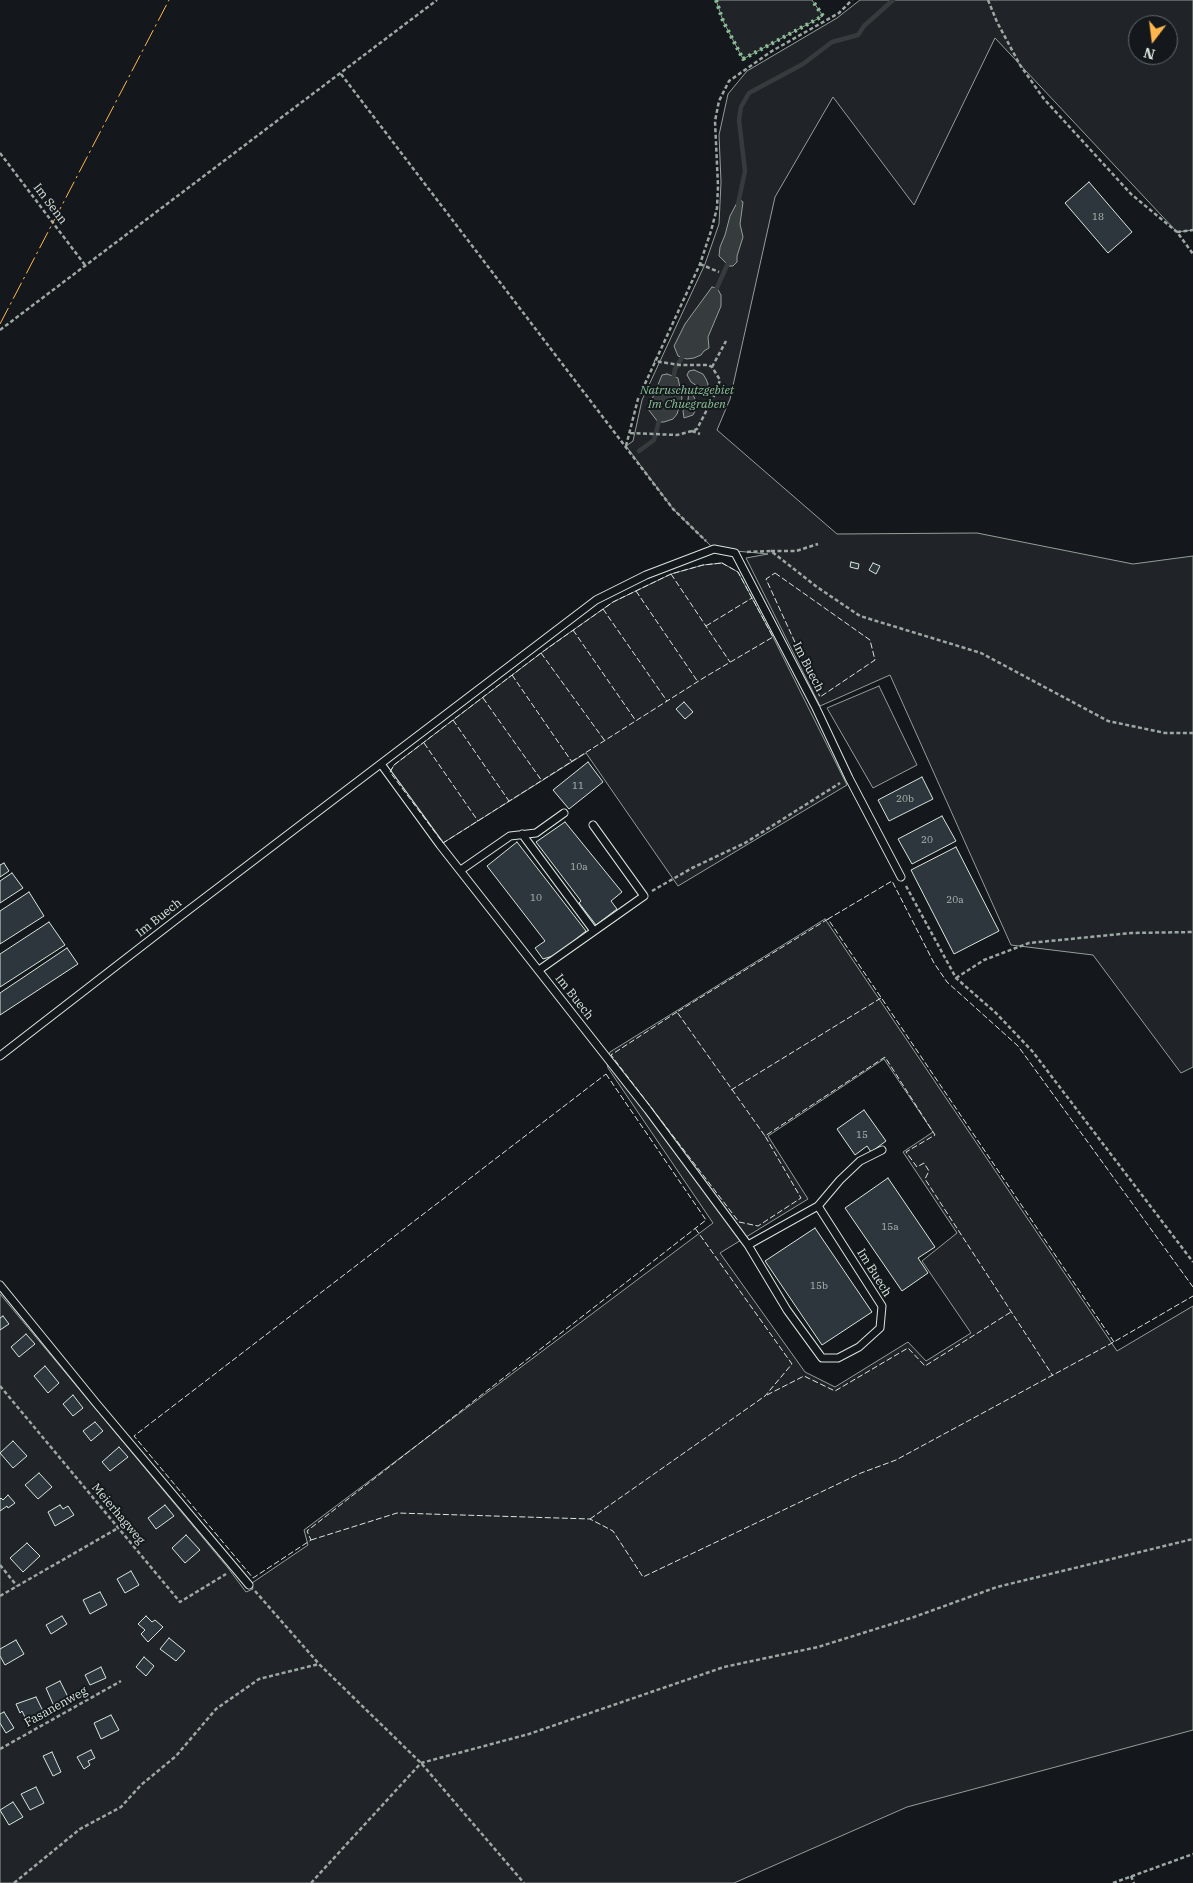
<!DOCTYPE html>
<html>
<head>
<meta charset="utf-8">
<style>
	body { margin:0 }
	#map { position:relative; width:1193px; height:1883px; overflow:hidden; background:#14181c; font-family:"IBM Plex Serif",serif }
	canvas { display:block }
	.north { position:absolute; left:1128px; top:15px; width:50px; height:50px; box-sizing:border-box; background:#14181c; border:1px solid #626a69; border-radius:50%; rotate:195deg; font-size:14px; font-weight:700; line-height:20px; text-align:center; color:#d8e6dc }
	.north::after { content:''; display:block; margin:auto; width:18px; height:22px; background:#ffb74d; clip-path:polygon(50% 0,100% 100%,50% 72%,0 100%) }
</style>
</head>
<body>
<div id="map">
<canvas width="1193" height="1883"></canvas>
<div class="north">N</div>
</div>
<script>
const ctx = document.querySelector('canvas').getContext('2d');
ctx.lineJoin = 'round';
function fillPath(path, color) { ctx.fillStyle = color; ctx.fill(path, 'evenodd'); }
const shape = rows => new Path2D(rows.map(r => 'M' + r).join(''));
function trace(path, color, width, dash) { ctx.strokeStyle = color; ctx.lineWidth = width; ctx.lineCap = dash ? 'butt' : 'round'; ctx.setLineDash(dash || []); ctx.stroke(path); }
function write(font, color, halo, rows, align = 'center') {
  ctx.font = font + ' "IBM Plex Serif",serif'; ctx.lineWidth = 4; ctx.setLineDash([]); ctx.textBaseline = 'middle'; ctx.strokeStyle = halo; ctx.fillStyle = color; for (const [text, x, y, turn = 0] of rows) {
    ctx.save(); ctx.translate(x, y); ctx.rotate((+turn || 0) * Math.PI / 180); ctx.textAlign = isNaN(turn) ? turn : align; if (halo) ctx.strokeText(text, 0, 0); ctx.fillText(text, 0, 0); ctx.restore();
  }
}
const green = shape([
	[716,0,812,0,823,16,743,59,723,21,716,0],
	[860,0,1193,0,1193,230,1177,232,995,38,914,205,833,97,775,197,730,399,717,430,837,534,977,533,1133,564,1193,556,1193,1067,1181,1073,1093,955,1011,945,890,675,820,706,746,558,768,554,714,549,673,509,626,446,633,441,642,400,705,264,719,224,721,182,719,135,728,94,747,71,837,18,860,0],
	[1138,25,1168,25,1168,55,1138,55,1138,25],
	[722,563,738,572,773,637,847,785,678,886,586,753,443,843,390,772,394,765,549,647,613,602,671,574,703,565,722,563],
	[879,686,917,765,873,788,827,708,879,686],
	[825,919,1117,1351,1193,1306,1193,1730,907,1807,734,1883,0,1883,0,1294,228,1568,246,1592,253,1589,252,1583,308,1545,304,1530,713,1223,608,1068,607,1063,610,1052,825,919],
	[884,1059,933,1132,903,1152,957,1233,922,1261,971,1333,926,1361,908,1342,835,1387,805,1372,720,1253,808,1199,768,1136,884,1059]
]);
fillPath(green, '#202428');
trace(green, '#939e99', 1);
const water = shape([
	[739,199,743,202,740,224,743,237,737,256,737,262,733,266,729,266,719,256,720,247,725,235,730,216,739,199],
	[712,287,717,288,721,295,721,306,708,337,709,348,704,351,701,355,694,358,687,359,678,356,674,346,685,324,712,287],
	[694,370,703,374,706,379,708,384,706,394,699,394,697,386,691,382,687,375,689,371,694,370],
	[667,374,678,378,682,398,677,414,673,419,664,422,658,422,648,409,662,375,667,374],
	[689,390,691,391,695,399,693,403,695,411,693,415,684,418,683,411,688,400,689,390]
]);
fillPath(water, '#363b3e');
trace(water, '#939e99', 1);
trace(shape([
	[738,204,745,171,739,120,741,107,749,93,803,64,832,42,858,35,864,26,893,0],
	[715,292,729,261],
	[673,380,675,369,685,353],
	[639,451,654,440,660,417]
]), '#363b3e', 4.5);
const building = shape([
	[1089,182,1132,232,1108,253,1065,203,1089,182],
	[851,562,859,564,858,569,850,567,851,562],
	[873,563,880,566,876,574,869,570,873,563],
	[684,702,693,712,685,719,676,709,684,702],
	[588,762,603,782,569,809,553,790,588,762],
	[922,777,933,799,889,821,878,800,922,777],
	[942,816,956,841,912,864,898,839,942,816],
	[565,822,622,892,611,901,617,909,596,925,579,903,581,901,536,842,565,822],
	[517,842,586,931,556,955,543,959,535,948,545,941,487,866,517,842],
	[956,847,999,931,954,954,911,870,956,847],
	[4,863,9,871,0,877,0,865,4,863],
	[12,873,23,888,0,903,0,881,12,873],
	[29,892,44,916,0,944,0,911,29,892],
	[49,922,65,945,0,987,0,954,49,922],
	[67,948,78,964,0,1015,0,993,67,948],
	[864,1110,886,1141,871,1152,867,1146,855,1155,837,1129,864,1110],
	[888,1178,935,1247,918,1258,928,1273,902,1291,845,1208,888,1178],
	[815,1228,872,1312,822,1345,765,1261,815,1228],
	[3,1316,9,1324,0,1330,0,1318,3,1316],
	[26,1334,35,1344,19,1357,11,1347,26,1334],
	[45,1366,59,1383,48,1393,34,1376,45,1366],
	[73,1395,83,1408,73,1416,63,1404,73,1395],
	[95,1422,103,1431,91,1441,83,1431,95,1422],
	[13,1441,27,1456,13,1468,0,1453,13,1441],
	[119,1447,128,1457,110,1471,102,1462,119,1447],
	[39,1473,52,1487,38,1499,25,1485,39,1473],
	[8,1495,15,1503,8,1508,7,1506,0,1511,0,1499,1,1498,3,1500,8,1495],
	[60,1505,63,1509,68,1506,74,1515,55,1526,48,1512,60,1505],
	[165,1505,174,1516,156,1529,148,1518,165,1505],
	[186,1535,200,1550,185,1563,172,1548,186,1535],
	[27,1543,40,1556,23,1572,10,1558,27,1543],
	[131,1571,139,1585,125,1593,117,1579,131,1571],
	[100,1592,107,1605,90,1614,83,1600,100,1592],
	[62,1616,67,1624,51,1634,46,1625,62,1616],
	[146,1616,152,1622,155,1620,163,1627,148,1642,141,1634,145,1630,138,1624,146,1616],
	[169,1638,185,1651,176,1661,160,1649,169,1638],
	[16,1640,24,1654,5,1665,0,1656,0,1649,16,1640],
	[144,1657,154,1666,146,1676,136,1667,144,1657],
	[101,1667,106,1678,90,1685,85,1675,101,1667],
	[60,1681,69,1699,54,1706,46,1688,60,1681],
	[36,1697,44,1713,27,1721,22,1711,20,1713,16,1704,36,1697],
	[4,1712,14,1728,6,1733,0,1723,0,1714,4,1712],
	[111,1715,119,1730,101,1739,94,1723,111,1715],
	[91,1750,95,1758,88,1761,90,1765,84,1769,77,1757,91,1750],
	[52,1752,61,1772,53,1776,43,1756,52,1752],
	[36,1787,44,1803,30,1810,21,1794,36,1787],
	[13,1802,23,1817,9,1825,0,1810,13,1802]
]);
fillPath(building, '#2c363c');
trace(building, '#d8e6dc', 1);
const service = shape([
	[381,764,440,845,648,1110,748,1245,787,1310,822,1358,838,1358,859,1347,880,1328,882,1306,818,1206,748,1245],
	[522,834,594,931],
	[461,870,510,836,536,833,564,813],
	[539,970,644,896,593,825],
	[0,1056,186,912,596,600,646,575,714,549,735,553,816,708,849,778,901,877],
	[818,1206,840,1180,860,1161,882,1150],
	[0,1285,96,1403,249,1585]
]);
trace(service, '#d8e6dc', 9);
trace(shape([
	[988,0,997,22,1020,65,1044,99,1131,194,1177,232,1193,254],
	[341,74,673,509,706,541],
	[0,153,85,265],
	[1177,232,1193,230],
	[700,264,719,272],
	[0,330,437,0],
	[712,367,726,341],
	[692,431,700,434],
	[630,433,677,435,692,431,697,429,716,392,720,380,712,367,708,365,680,365,654,361],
	[626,446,638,399,700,264,711,231,717,208,718,186,715,121,719,101,729,81,772,51,839,13,852,0],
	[771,551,796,551,818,544],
	[747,552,771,551,817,587,860,616,981,653,1108,721,1165,733,1193,733],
	[906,886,956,978,996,1013,1033,1052,1193,1262],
	[652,891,692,868,745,843,840,783],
	[956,978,984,960,1029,943,1131,933,1193,932],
	[0,1386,180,1602,226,1574],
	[0,1565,17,1586],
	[255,1591,319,1664,421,1763,524,1883],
	[0,1596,118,1528],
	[0,1749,121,1681],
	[1131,1876,1134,1883],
	[14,1883,80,1829,121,1807,141,1785,176,1756,216,1709,259,1679,319,1664],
	[311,1883,421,1763,529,1734,724,1667,818,1647,914,1617,997,1587,1193,1539],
	[1113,1883,1193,1854]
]), '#9da8a2', 2.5, [4, 2.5]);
trace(service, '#14181c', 7);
trace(shape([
	[716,0,723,21,743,59,823,16,812,0]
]), '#8ac095', 4, [2.5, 4]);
trace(shape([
	[722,563,738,572,773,637,705,677,443,843,390,772,394,765,541,653,613,602,671,574,703,565,722,563],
	[775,573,870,640,875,660,820,697,766,579,775,573],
	[671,574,730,662],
	[636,591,698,682],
	[603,609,667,701],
	[706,626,752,598],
	[573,630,636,721],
	[541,653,605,741],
	[512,675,572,762],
	[483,698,542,781],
	[453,720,509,801],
	[424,743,478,821],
	[828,919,677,1012,765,1136,885,1057,935,1135,906,1152,917,1167,924,1163,929,1171,925,1179,1053,1376],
	[677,1012,611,1055,739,1222,758,1226,801,1198,765,1136],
	[606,1074,706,1220,307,1531,311,1540,253,1578,134,1436,606,1074],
	[731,1090,881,998],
	[1114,1342,828,919,892,881,934,963,947,982,1018,1046,1193,1287],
	[767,1395,804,1376,835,1391,908,1348,925,1366,1011,1312],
	[590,1519,765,1396,792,1364,695,1228],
	[311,1540,397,1513,590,1519,613,1531,643,1577,861,1473,896,1460,1112,1343,1193,1296]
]), '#d8e6dc', 1, [6, 2.5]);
trace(shape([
	[0,324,169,0]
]), '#ffb74d', 1, [18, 4, 2.5, 4]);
write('10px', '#adbab4', null, [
	["18",1098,217],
	["11",578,786],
	["20b",905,799],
	["20",927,840],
	["10a",579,867],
	["10",536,898],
	["20a",955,900],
	["15",862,1135],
	["15a",890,1227],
	["15b",819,1286]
]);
write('12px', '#d8e6dc', '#14181c', [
	["Im Senn",50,204,53],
	["Im Buech",808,667,63],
	["Im Buech",159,918,-38],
	["Im Buech",574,997,52],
	["Im Buech",874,1273,58],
	["Meierhagweg",118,1514,50],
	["Fasanenweg",56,1707,-29]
]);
write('italic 12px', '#8ac095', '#14181c', [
	["Natruschutzgebiet",687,391],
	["Im Chuegraben",687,405]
]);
</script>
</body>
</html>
